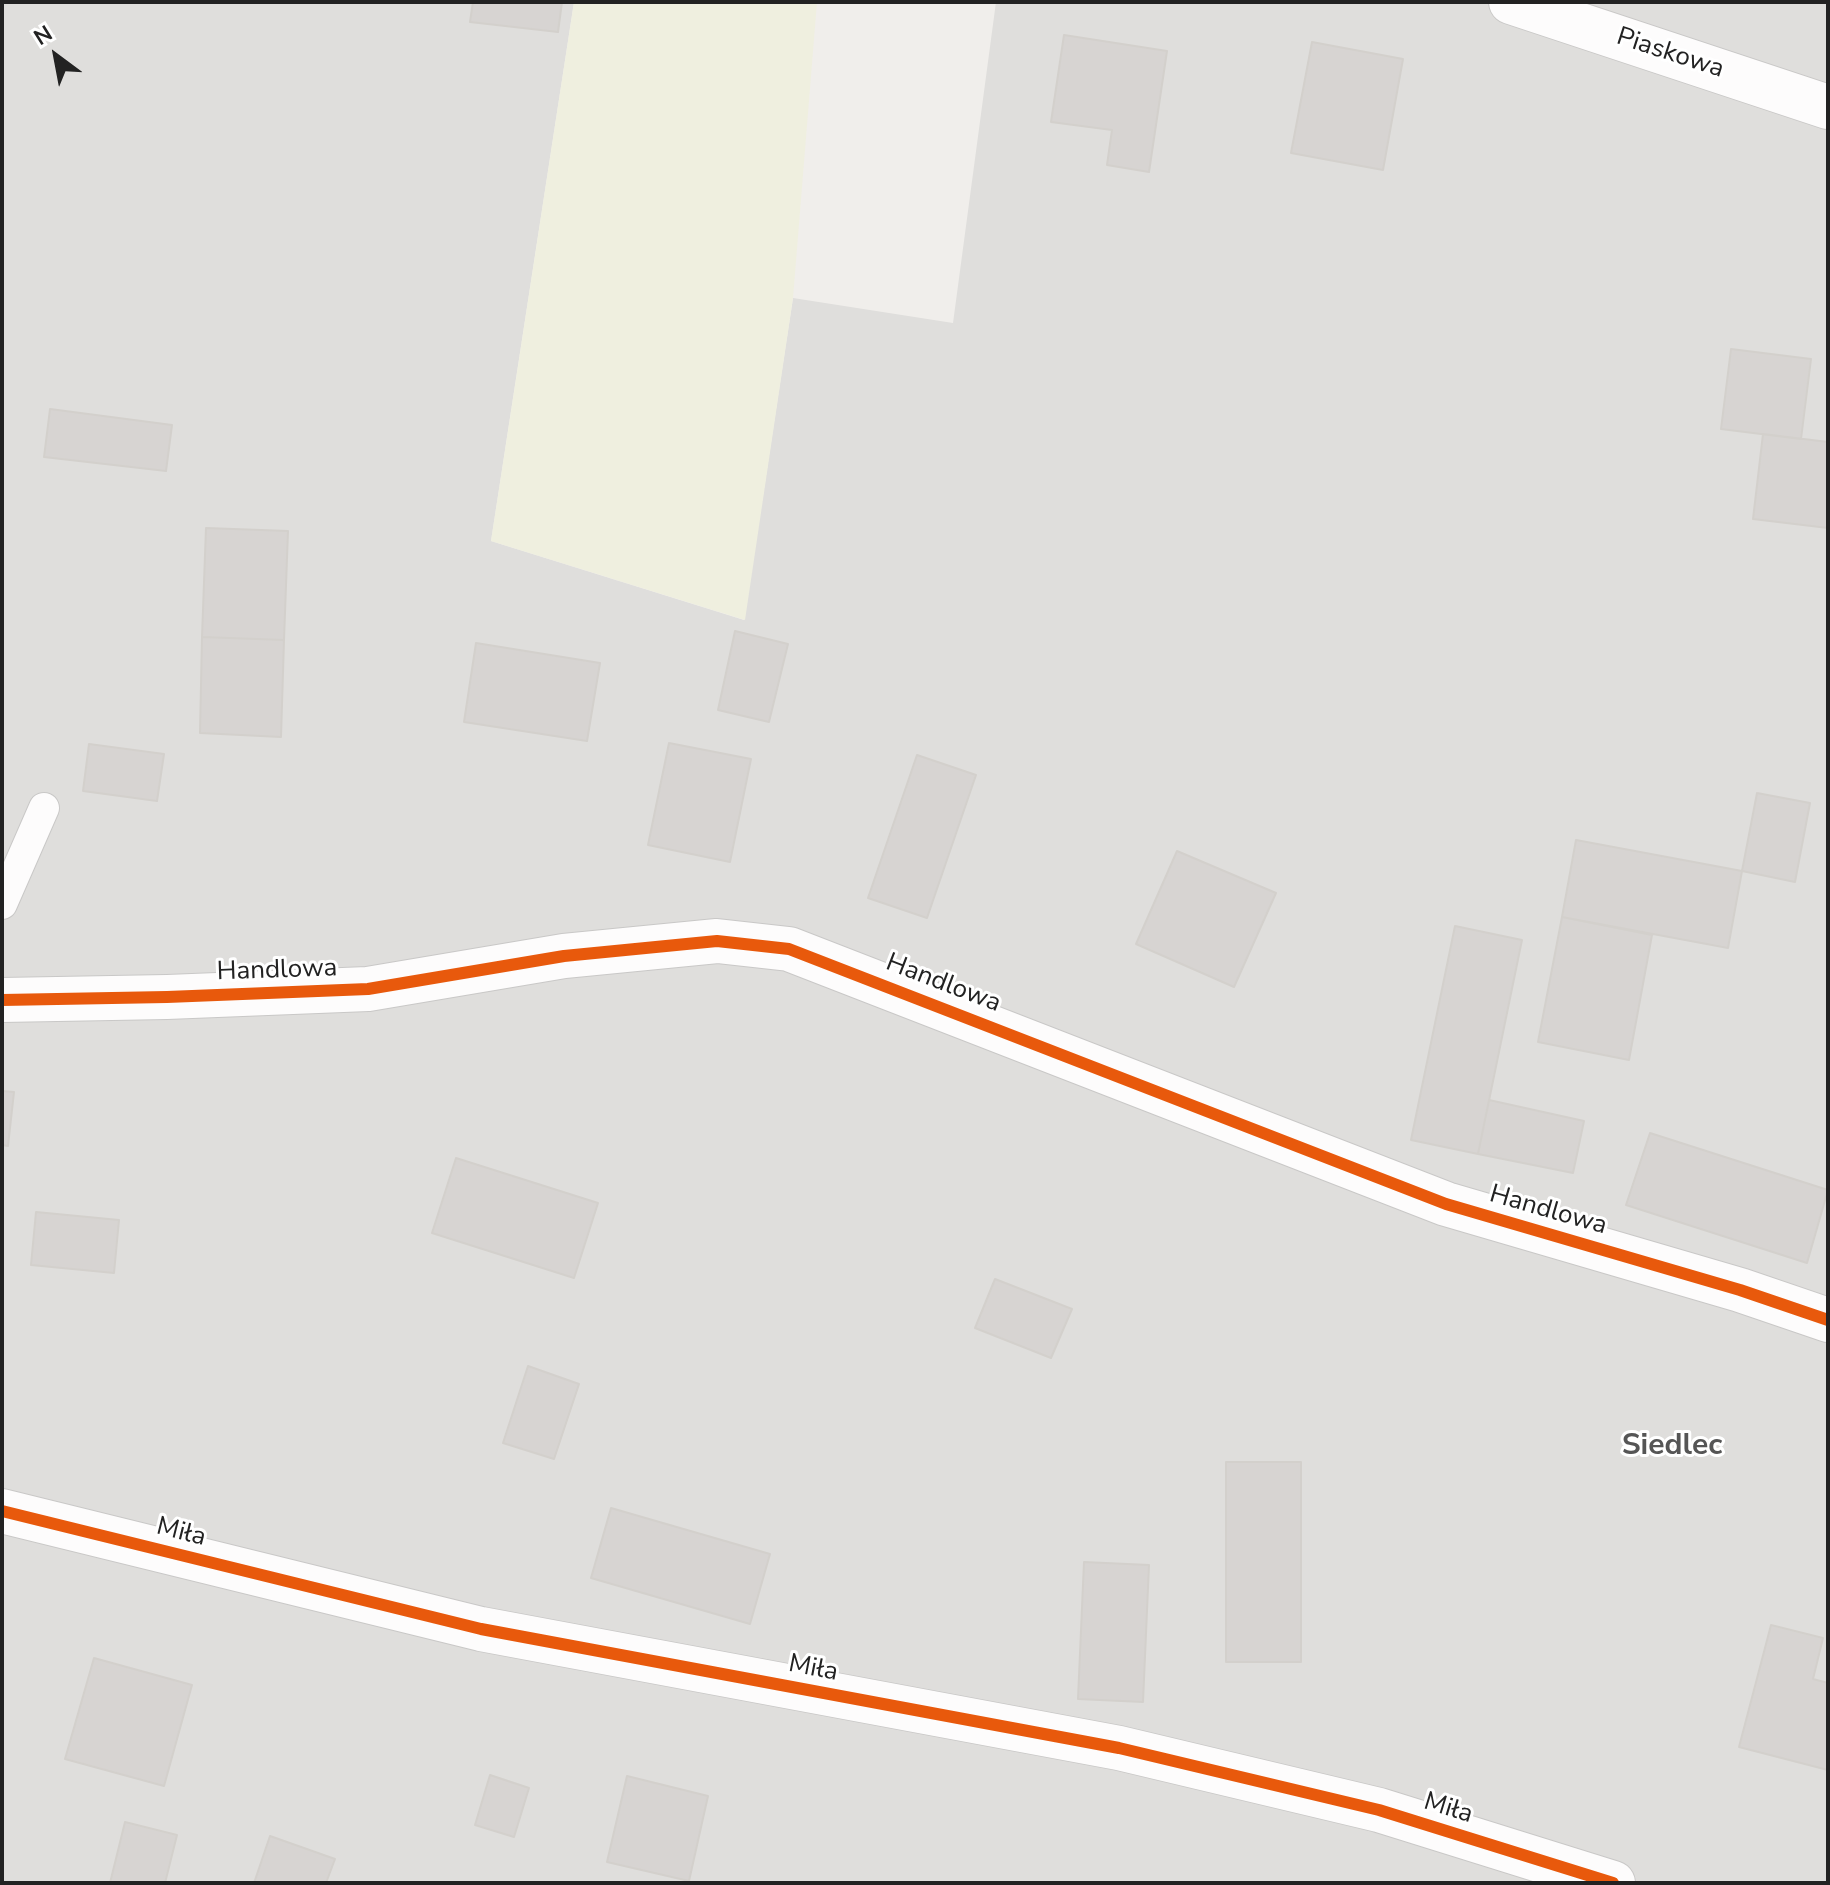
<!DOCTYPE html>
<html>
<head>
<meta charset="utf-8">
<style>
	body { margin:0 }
	#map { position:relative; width:1830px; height:1885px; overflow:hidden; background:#f0eeeb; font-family:"Nunito Sans",sans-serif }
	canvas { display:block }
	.frame { position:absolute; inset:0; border:4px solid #222; pointer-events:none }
	.north { position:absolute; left:16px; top:16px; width:80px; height:80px; -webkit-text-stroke:6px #fff; paint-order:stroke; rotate:328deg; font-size:22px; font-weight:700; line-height:32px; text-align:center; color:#222 }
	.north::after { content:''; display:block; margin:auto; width:28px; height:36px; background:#222; clip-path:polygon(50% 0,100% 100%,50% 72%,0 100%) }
</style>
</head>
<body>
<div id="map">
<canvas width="1830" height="1885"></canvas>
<div class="frame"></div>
<div class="north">N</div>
</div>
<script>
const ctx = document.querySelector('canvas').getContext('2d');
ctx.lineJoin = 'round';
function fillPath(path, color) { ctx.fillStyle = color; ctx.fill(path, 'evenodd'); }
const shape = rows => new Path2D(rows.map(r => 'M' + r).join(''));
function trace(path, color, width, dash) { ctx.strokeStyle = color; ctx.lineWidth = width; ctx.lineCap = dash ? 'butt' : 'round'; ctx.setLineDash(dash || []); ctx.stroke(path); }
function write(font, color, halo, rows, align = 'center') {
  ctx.font = font + ' "Nunito Sans",sans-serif'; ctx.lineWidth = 6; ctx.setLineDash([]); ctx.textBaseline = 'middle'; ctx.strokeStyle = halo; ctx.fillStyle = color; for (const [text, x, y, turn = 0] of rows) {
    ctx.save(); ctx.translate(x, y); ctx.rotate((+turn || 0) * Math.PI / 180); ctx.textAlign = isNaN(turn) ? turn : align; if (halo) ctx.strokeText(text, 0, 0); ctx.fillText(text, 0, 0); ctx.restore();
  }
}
fillPath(shape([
	[2,2,574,2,491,541,744,620,793,298,953,323,996,2,1828,2,1828,1883,2,1883]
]), '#dfdedc');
fillPath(shape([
	[574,2,817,2,793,298,745,620,491,541]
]), '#efefdf');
const building = shape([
	[473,2,562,2,558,32,470,22,473,2],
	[1064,35,1167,51,1149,172,1107,165,1112,130,1051,122,1064,35],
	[1312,42,1403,59,1383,170,1291,153,1312,42],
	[1731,349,1811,359,1801,439,1721,429,1731,349],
	[50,409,172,425,166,471,44,457,50,409],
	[1763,434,1828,442,1828,528,1753,519,1763,434],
	[206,528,288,531,284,640,202,637,206,528],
	[735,631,788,644,769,722,718,710,735,631],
	[202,637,284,640,281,737,200,733,202,637],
	[476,643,600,663,587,741,464,722,476,643],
	[669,743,751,759,730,862,648,845,669,743],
	[89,744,164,754,157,801,83,791,89,744],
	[917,755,976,775,927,918,868,898,917,755],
	[1757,793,1810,803,1795,882,1742,871,1757,793],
	[1576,840,1742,871,1728,948,1562,917,1576,840],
	[1177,851,1276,893,1234,987,1136,944,1177,851],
	[1562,917,1652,935,1629,1060,1538,1042,1562,917],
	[1455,926,1522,940,1478,1154,1411,1140,1455,926],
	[2,1091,14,1092,8,1146,2,1145,2,1091],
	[1489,1100,1584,1121,1573,1173,1478,1154,1489,1100],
	[1650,1133,1828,1190,1807,1263,1626,1205,1650,1133],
	[456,1158,598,1203,574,1278,432,1233,456,1158],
	[36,1212,119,1220,114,1273,31,1265,36,1212],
	[995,1279,1072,1309,1051,1358,975,1328,995,1279],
	[528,1366,579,1384,554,1459,503,1443,528,1366],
	[1226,1462,1301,1462,1301,1662,1226,1662,1226,1462],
	[611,1508,770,1554,750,1624,591,1578,611,1508],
	[1084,1562,1149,1565,1143,1702,1078,1699,1084,1562],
	[1771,1625,1823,1638,1813,1679,1828,1683,1828,1770,1739,1747,1771,1625],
	[94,1658,192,1685,164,1786,65,1759,94,1658],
	[490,1775,529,1788,514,1837,475,1825,490,1775],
	[627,1776,708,1796,689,1881,607,1862,627,1776],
	[125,1822,177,1835,165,1883,110,1883,125,1822],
	[270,1836,335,1859,326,1883,254,1883,270,1836]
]);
fillPath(building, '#d7d4d2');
trace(building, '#d3d0cc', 2);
const lane = shape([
	[2,904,44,808]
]);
const street = shape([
	[1511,2,1828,107],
	[2,1000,167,997,368,989,564,956,717,941,789,949,1446,1204,1740,1290,1828,1320],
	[2,1511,481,1629,1119,1748,1379,1810,1613,1883]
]);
trace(lane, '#c9c8c7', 32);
trace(street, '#c9c8c7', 46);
trace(lane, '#fdfcfc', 30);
trace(street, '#fdfcfc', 44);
trace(shape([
	[2,1000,167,997,368,989,564,956,717,941,789,949,1446,1204,1740,1290,1828,1320],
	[2,1511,481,1629,1119,1748,1379,1810,1613,1883]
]), '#e8590c', 12);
write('26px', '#222', '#fff', [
	["Piaskowa",1670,54,18],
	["Handlowa",277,971,-2],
	["Handlowa",943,984,21],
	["Handlowa",1548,1211,16],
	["Miła",181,1533,14],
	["Miła",813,1669,11],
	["Miła",1448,1809,17]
]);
write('bold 30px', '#555', '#fff', [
	["Siedlec",1672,1447]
]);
</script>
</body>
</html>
